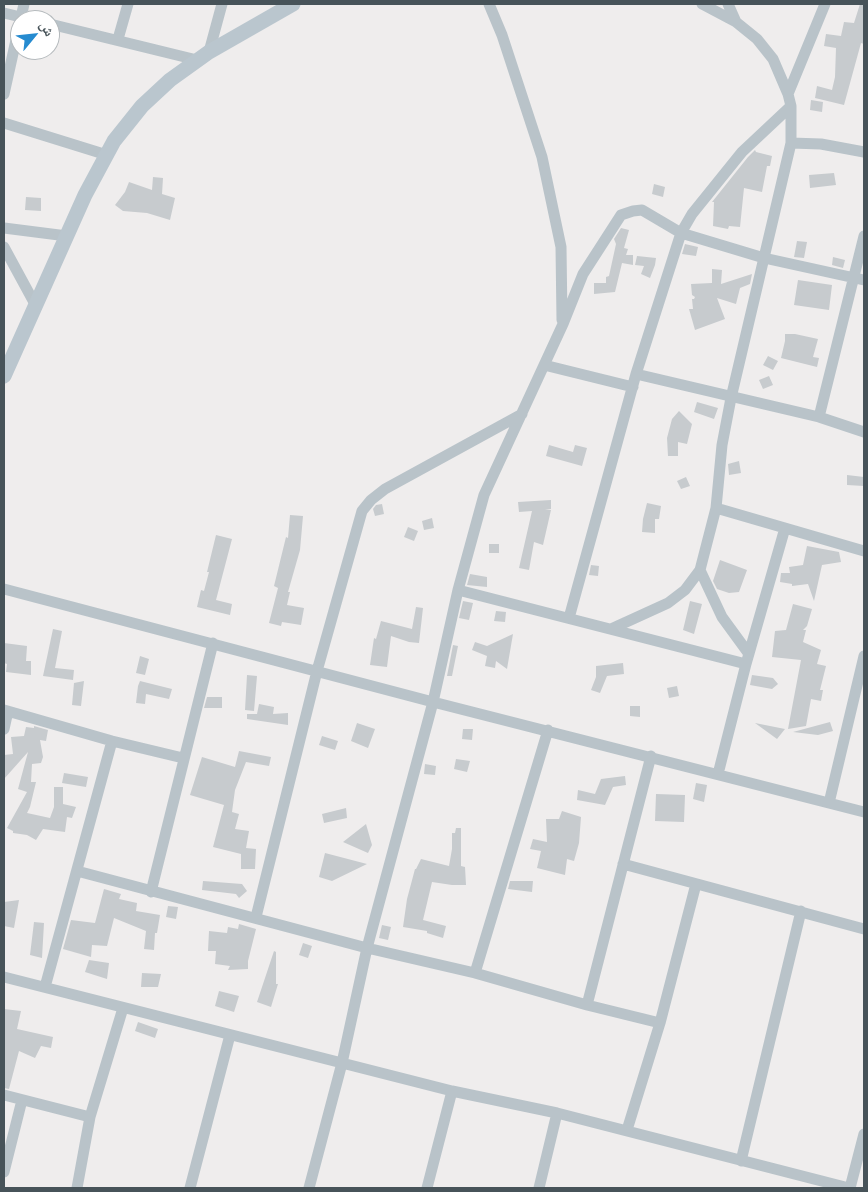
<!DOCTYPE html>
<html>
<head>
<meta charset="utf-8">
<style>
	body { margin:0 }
	#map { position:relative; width:868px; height:1192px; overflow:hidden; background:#efeded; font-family:"Titillium Web","Noto Naskh Arabic",sans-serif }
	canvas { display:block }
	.frame { position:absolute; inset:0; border:5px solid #475359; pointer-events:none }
	.north { position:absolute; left:10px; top:10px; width:50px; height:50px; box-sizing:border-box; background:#fff; border:1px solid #b5babd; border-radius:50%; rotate:62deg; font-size:14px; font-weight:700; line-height:20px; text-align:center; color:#475359 }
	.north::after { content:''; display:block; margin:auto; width:18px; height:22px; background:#268bd0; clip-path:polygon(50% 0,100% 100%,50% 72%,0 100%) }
</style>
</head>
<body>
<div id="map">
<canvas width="868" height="1192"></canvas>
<div class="frame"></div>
<div class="north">ش</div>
</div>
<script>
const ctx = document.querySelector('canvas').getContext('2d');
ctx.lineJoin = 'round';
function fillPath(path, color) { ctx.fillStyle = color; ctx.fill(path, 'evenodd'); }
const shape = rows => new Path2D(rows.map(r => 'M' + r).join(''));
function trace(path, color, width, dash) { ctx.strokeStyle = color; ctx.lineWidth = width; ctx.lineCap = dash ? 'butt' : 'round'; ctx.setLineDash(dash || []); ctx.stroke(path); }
fillPath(shape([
	[860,4,864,4,864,44,861,43,844,105,815,98,817,86,832,90,835,77,836,48,824,46,826,34,841,36,844,22,854,23],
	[811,100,823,102,822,112,810,110],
	[755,150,756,152,772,156,770,166,767,166,762,192,744,188,740,227,729,226,728,229,713,226,714,202,712,202,748,157],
	[834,173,836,185,810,188,809,175],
	[153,177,163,178,162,194,175,198,170,220,147,213,123,211,115,205,125,192,129,182,152,190],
	[654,184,665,187,663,197,652,194],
	[26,197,41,198,41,211,25,210],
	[621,228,629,230,624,248,628,249,626,255,633,255,633,265,622,263,615,292,594,294,594,283,606,283,606,277,609,276,616,244,614,239],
	[797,241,807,242,804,258,794,257],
	[685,244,698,247,696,256,682,254],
	[637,256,656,258,655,265,650,278,641,274,644,266,635,265],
	[833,257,845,260,843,268,832,265],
	[712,269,722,270,721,284,752,274,750,284,740,288,736,304,717,298,725,319,695,330,689,309,693,309,692,299,694,299,695,297,692,295,691,284,712,283],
	[798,280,832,285,829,310,794,305],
	[785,334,795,334,818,339,813,357,819,358,817,367,781,358,785,341],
	[768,356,778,361,773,370,763,365],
	[769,376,773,385,763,389,759,380],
	[697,402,718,408,714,419,694,412],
	[679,411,692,424,687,444,678,442,678,456,668,456,667,438,672,419],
	[549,445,573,452,575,445,587,448,582,466,546,456],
	[739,461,741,473,729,475,728,464],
	[847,475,864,477,864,486,847,485],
	[686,477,690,486,681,489,677,481],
	[551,500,551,509,545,509,551,510,543,545,534,542,529,570,519,568,532,511,519,512,518,502],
	[647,503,661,506,659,519,655,519,655,533,642,532,643,519],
	[382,504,384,514,375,516,373,509,376,505],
	[290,515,303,516,300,550,288,592,290,592,287,605,304,608,301,625,282,622,281,626,269,623,278,588,274,586,286,537,288,538],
	[432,518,434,528,424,530,422,521],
	[408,527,418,531,414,541,404,537],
	[216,535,232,539,216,600,232,604,230,615,197,607,201,590,204,591,209,572,207,572],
	[489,544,499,544,499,553,489,553],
	[807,546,839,552,841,562,822,565,814,601,808,584,792,586,792,584,780,582,781,573,790,573,789,567,803,565],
	[720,560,747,570,739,592,729,593,717,589,713,581],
	[591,565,599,566,598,576,589,575],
	[470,574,487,577,487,587,467,585],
	[463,601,473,603,469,620,459,618],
	[690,601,702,604,694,634,683,630],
	[793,604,812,609,807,626,803,630,806,630,803,642,821,650,817,664,826,666,820,690,823,690,821,701,811,699,806,726,788,729,801,660,772,657,775,631,786,630],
	[416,607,423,608,419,643,409,642,391,636,387,667,370,665,374,638,376,639,381,621,412,629],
	[496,611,506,612,505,622,494,621],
	[53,629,62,631,55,668,74,670,73,680,43,676],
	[513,634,507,669,496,661,495,668,485,666,487,656,472,650,475,642,487,646],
	[4,643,27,646,26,661,31,661,31,675,6,672,7,664,4,663],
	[453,645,458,646,452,676,447,676],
	[140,656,149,659,145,675,136,673],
	[623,663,624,674,607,676,600,693,591,690,596,677,596,666],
	[247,675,257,676,254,711,245,710],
	[752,675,773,678,778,684,772,689,750,685],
	[84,681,81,706,72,705,74,683],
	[140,681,172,689,169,699,146,694,145,704,136,703,138,686],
	[677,686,679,696,669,698,667,688],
	[207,697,222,697,222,708,204,708],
	[259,704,274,707,273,714,288,713,288,725,247,719,247,714,257,714],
	[630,706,640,706,640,717,630,716],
	[830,722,833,731,818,735,793,732],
	[357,723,375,729,368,748,351,741],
	[755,723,785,729,777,739],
	[34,726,48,730,46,741,40,740,43,757,41,763,32,764,31,782,36,782,30,807,27,813,50,818,54,807,54,787,63,787,63,804,76,807,72,818,67,817,65,832,43,829,36,840,27,835,13,833,13,831,7,828,27,792,18,789,28,752,4,779,4,755,13,754,11,737,24,736,26,727,34,728],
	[463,729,473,729,472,740,462,739],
	[322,736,338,741,335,750,319,745],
	[239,751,271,757,269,766,246,762,235,790,232,812,239,814,235,829,249,831,246,848,256,849,255,869,241,869,241,854,213,847,224,805,190,795,202,757,235,767],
	[456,759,470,761,467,772,454,769],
	[425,764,436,766,435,775,424,774],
	[64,773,88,777,86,787,62,783],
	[625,776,626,785,613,787,605,805,577,800,578,790,595,794,601,779],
	[696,783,707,785,704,802,693,799],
	[656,794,685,795,684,822,655,821],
	[346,808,347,818,324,823,322,814],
	[562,811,581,817,579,843,574,861,567,859,565,875,537,868,541,851,530,849,533,839,547,842,546,819,559,819],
	[366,824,372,845,368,853,343,842],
	[456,828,461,828,461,866,465,867,466,885,452,885,432,882,423,920,446,926,443,938,427,933,427,931,403,927,407,899,415,869,416,869,421,859,449,866,452,849,452,833,455,833],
	[325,853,367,864,332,881,319,877],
	[203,881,242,884,247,891,239,898,236,894,202,890],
	[510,881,533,881,532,892,508,889],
	[104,889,121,894,119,899,137,903,136,911,160,915,157,933,155,933,154,950,144,949,146,931,114,918,107,946,92,945,91,957,63,949,71,920,95,923],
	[19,900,14,928,4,926,4,902],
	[168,906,178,907,176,919,166,917],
	[34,922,44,923,42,958,30,955],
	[239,924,256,929,248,961,248,969,228,970,230,966,215,964,216,951,208,951,209,931,227,933,228,927,238,929],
	[382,925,391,927,388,940,379,938],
	[303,943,312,946,308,958,299,955],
	[274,951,276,952,276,984,278,984,271,1007,257,1002],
	[89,960,109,963,107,979,85,972],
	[142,973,161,974,158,987,141,987],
	[219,991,239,996,234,1012,215,1006],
	[4,1009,21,1011,17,1029,53,1037,51,1048,41,1046,35,1058,19,1051,9,1089,4,1088],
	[138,1022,158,1029,155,1038,135,1031]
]), '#c7cbce');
trace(shape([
	[489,4,502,35,542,157,561,247,562,320],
	[702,4,736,22],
	[4,13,33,20],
	[50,24,197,60],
	[118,39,128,4],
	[209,52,222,4],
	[4,94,24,4],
	[788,94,825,4],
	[4,123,107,155],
	[791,143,821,144,864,152],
	[4,228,67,236],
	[4,247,36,306],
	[864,280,764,258,681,233,636,374,819,417,864,432],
	[544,365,633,387],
	[819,417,864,236],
	[716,508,864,551],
	[700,570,722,617,749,654],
	[4,589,433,702,864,812],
	[458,590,746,664],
	[569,618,636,374],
	[611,629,668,603,685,590,700,570,716,508,722,445,731,398,791,143,791,106,788,94,773,59,757,39,736,22,728,4],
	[4,710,112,741,183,758],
	[4,729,8,711],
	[718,774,746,664,785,528],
	[829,803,864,656],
	[623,864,864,929],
	[77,871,367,948,475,973,587,1005,660,1023],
	[151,892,213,643],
	[256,917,317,671,362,511,371,500,385,489,522,414],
	[475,973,548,730],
	[4,977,452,1091,557,1113,849,1188],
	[45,987,112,741],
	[587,1005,651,756],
	[4,1095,90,1117],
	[627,1130,660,1023,696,884],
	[741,1161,801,911],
	[4,1172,22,1100],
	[77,1188,90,1117,123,1008],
	[190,1188,230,1035],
	[309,1188,342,1063,367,948,433,702,458,590,484,495,563,324,583,274,621,215,633,211,642,210,681,233,692,214,742,152,791,106],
	[427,1188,452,1091],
	[539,1188,557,1113],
	[850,1188,864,1134]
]), '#b9c3c9', 11);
trace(shape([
	[4,376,85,195,114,141,142,106,170,80,209,52,293,4]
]), '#bac6ce', 15);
</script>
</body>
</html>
